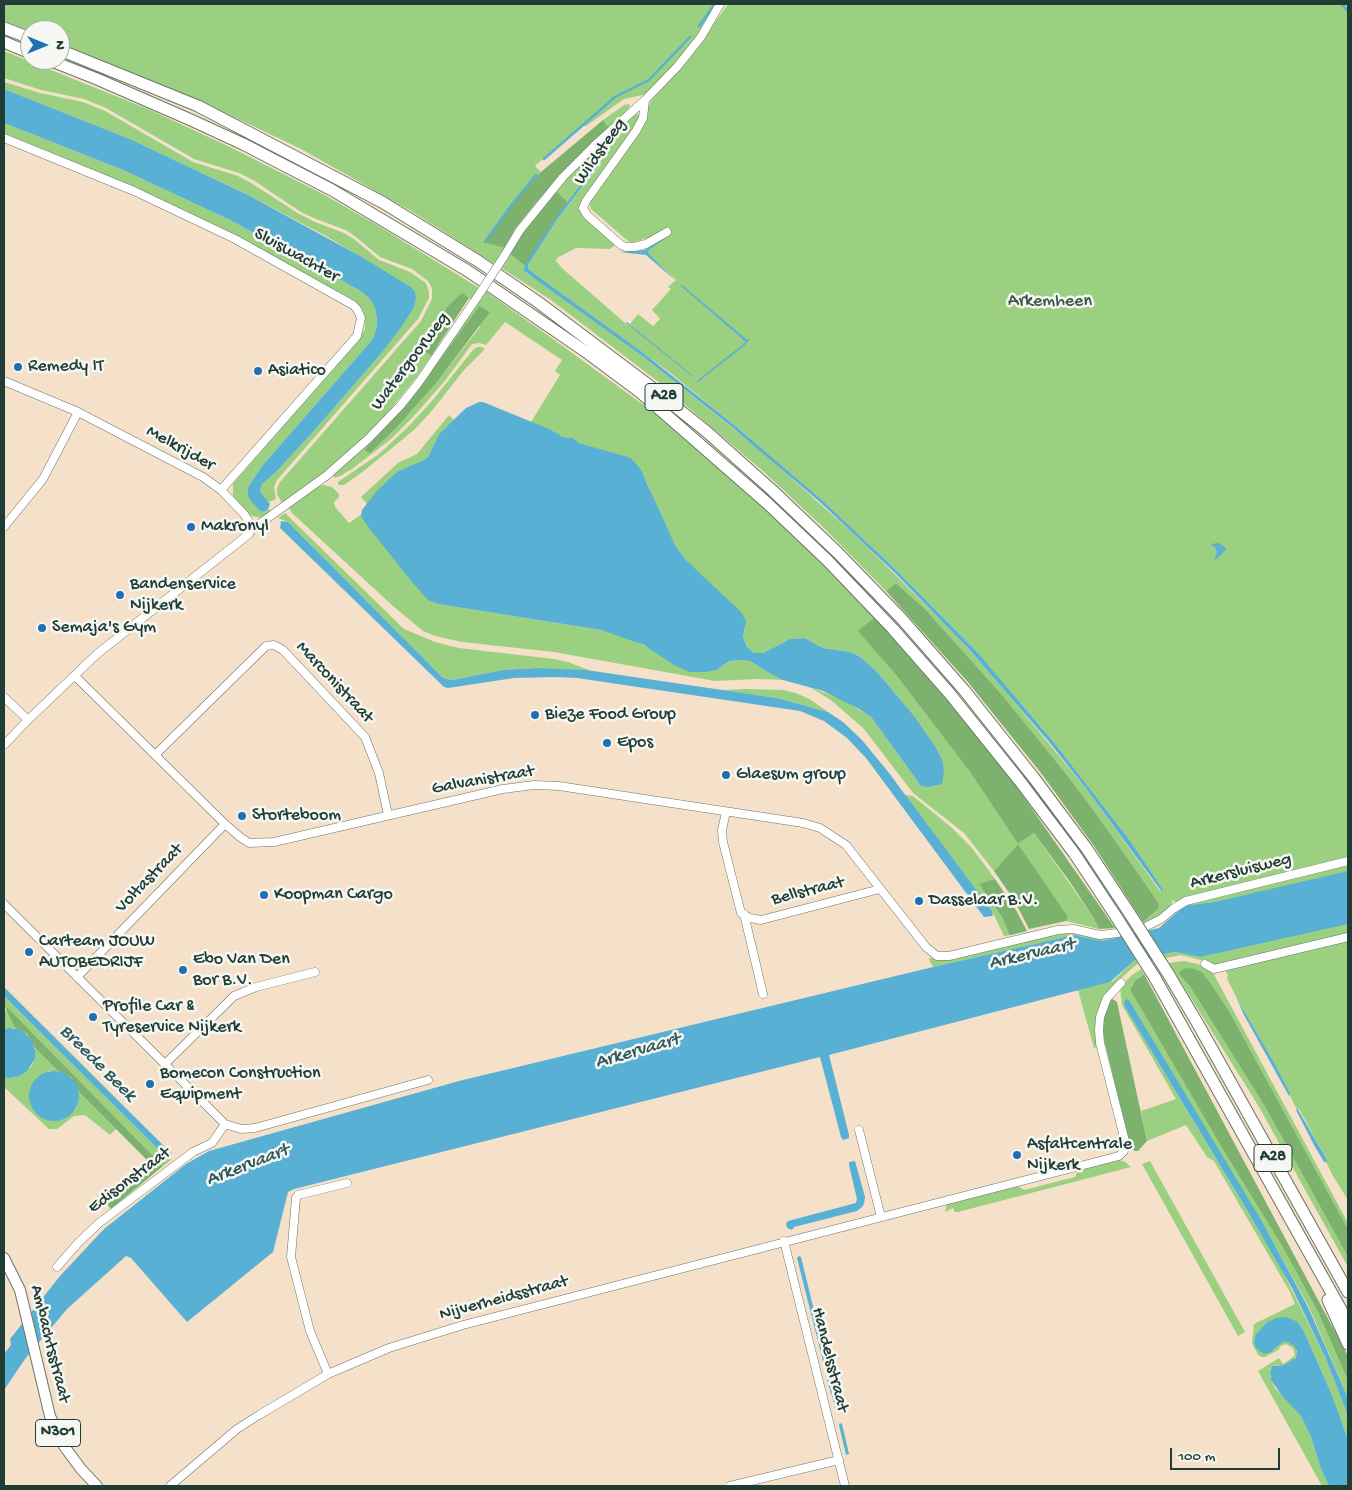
<!DOCTYPE html>
<html>
<head>
<meta charset="utf-8">
<style>
	body { margin:0 }
	#map { position:relative; width:1352px; height:1490px; overflow:hidden; background:#f5e1ca; font-family:"Gochi Hand",sans-serif }
	canvas { display:block }
	.frame { position:absolute; inset:0; border:5px solid #1f3d34; pointer-events:none }
	.north { position:absolute; left:20px; top:20px; width:50px; height:50px; box-sizing:border-box; background:#f6f6f2; border:1px solid #a0aca6; border-radius:50%; rotate:90deg; font-size:14px; font-weight:700; line-height:20px; text-align:center; color:#1f3d34 }
	.north::after { content:''; display:block; margin:auto; width:18px; height:22px; background:#1f6fb2; clip-path:polygon(50% 0,100% 100%,50% 72%,0 100%) }
	.scale { position:absolute; left:1170px; top:1448px; width:110px; height:22px; box-sizing:border-box; border:2px solid #1f3d34; border-top:0; padding-left:6px; font-size:15px; line-height:18px; white-space:nowrap; color:#1f3d34; -webkit-text-stroke:4px #f6f6f2; paint-order:stroke }
</style>
</head>
<body>
<div id="map">
<canvas width="1352" height="1490"></canvas>
<div class="frame"></div>
<div class="north">N</div>
<div class="scale">100 m</div>
</div>
<script>
const ctx = document.querySelector('canvas').getContext('2d');
ctx.lineJoin = 'round';
function fillPath(path, color) { ctx.fillStyle = color; ctx.fill(path, 'evenodd'); }
const shape = rows => new Path2D(rows.map(r => 'M' + r).join(''));
function trace(path, color, width, dash) { ctx.strokeStyle = color; ctx.lineWidth = width; ctx.lineCap = dash ? 'butt' : 'round'; ctx.setLineDash(dash || []); ctx.stroke(path); }
function write(font, color, halo, rows, align = 'center') {
  ctx.font = font + ' "Gochi Hand",sans-serif'; ctx.lineWidth = 5; ctx.setLineDash([]); ctx.textBaseline = 'middle'; ctx.strokeStyle = halo; ctx.fillStyle = color; for (const [text, x, y, turn = 0] of rows) {
    ctx.save(); ctx.translate(x, y); ctx.rotate((+turn || 0) * Math.PI / 180); ctx.textAlign = isNaN(turn) ? turn : align; if (halo) ctx.strokeText(text, 0, 0); ctx.fillText(text, 0, 0); ctx.restore();
  }
}
fillPath(shape([
	[4,4,715,4,709,17,692,43,678,62,647,94,624,99,586,126,580,126,535,166,541,172,512,203,484,241,505,248,495,264,411,211,301,149,253,126,174,90,60,43,60,30,30,30,30,31,4,21],
	[728,4,1348,4,1348,1200,1333,1176,1326,1162,1326,1158,1299,1109,1296,1108,1275,1064,1237,999,1227,978,1228,975,1222,964,1212,964,1200,960,1181,955,1137,964,1119,980,1097,1015,1095,1027,1097,1047,1094,1048,1078,990,1113,981,1135,960,1175,952,1200,957,1177,903,1173,900,1171,906,1165,912,1145,924,1143,922,1159,908,1158,902,1067,775,1003,696,925,609,896,583,886,591,826,530,764,472,656,380,551,300,500,267,509,253,525,266,524,271,526,273,549,287,641,355,759,449,858,538,956,635,1002,687,1088,791,1160,891,1163,891,1131,842,1056,745,979,654,895,569,822,500,733,424,669,372,528,269,528,265,558,218,602,163,599,165,568,202,555,190,599,145,634,115,638,114,640,117,639,120,578,208,613,241,614,246,610,249,576,248,557,258,556,261,563,269,625,323,641,334,630,324,638,314,653,326,660,319,652,310,671,289,668,287,676,280,644,250,651,245,646,238,635,243,628,241,591,209,589,202,642,127,646,120,648,107,651,101,685,64],
	[4,51,148,109,232,148,321,193,377,225,479,288,471,300,469,298,425,351,431,356,415,379,376,427,349,454,285,503,282,503,277,494,277,488,280,482,421,321,432,299,432,288,428,281,412,269,380,257,356,237,346,230,316,219,301,212,253,180,239,173,194,159,106,108,84,99,41,90,4,78],
	[4,82,40,93,83,102,105,111,193,162,238,176,251,183,299,214,315,222,344,233,354,239,379,260,410,272,426,283,429,292,429,298,418,319,277,480,274,487,276,499,269,502,262,496,260,491,262,484,275,473,312,433,379,356,411,287,326,236,250,196,130,139,4,89],
	[629,104,630,106,625,113,609,128,603,120,624,105],
	[4,123,123,170,230,220,359,290,370,299,375,308,377,319,376,330,372,340,262,466,248,487,248,496,260,511,264,512,268,509,272,512,263,518,256,517,247,514,233,496,233,484,357,341,365,329,365,316,362,309,350,298,192,214,82,165,4,133],
	[485,291,546,334,671,425,767,509,875,617,859,631,896,675,970,772,1018,844,1034,833,1093,917,1099,929,1066,921,1067,919,1018,844,994,871,964,833,913,793,864,729,832,701,810,687,843,700,871,717,918,782,942,759,935,746,915,717,879,674,862,658,850,652,823,648,805,638,790,639,763,653,754,653,747,647,743,637,745,628,686,560,675,545,660,515,648,484,631,459,579,443,573,438,563,437,531,422,560,375,555,371,562,360,505,322,486,345,479,343,472,344,444,382,413,417,391,439,352,469,340,476,334,478,333,474,369,442],
	[479,306,480,327,437,382,398,426,370,452,364,450,409,402],
	[482,347,485,349,464,370,430,413,414,430,365,470,344,485,338,485,338,482,379,454,408,427,432,401,473,350,477,347],
	[449,415,454,420,439,434,428,457,377,492,367,504,361,497,398,463,417,454],
	[323,485,332,487,339,494,339,497,334,502,335,507,349,523,362,514,438,604,601,630,629,639,654,650,717,670,729,661,740,660,750,661,769,673,786,680,757,679,715,681,554,652,462,642,435,636,423,631,393,606,292,513,289,508,313,489],
	[285,513,404,629,435,642,459,648,554,659,568,662,591,671,537,668,503,670,452,680,443,678,288,522,278,518],
	[747,689,783,690,796,693,811,700,828,712,777,698,722,690],
	[904,795,913,796,951,827,972,848,995,879,980,885,1002,917,1009,934,1011,935,1004,936,992,911],
	[1071,932,1091,937,1120,935,1121,937,1102,941,1074,935,933,967,929,959,930,958,935,959,1052,934],
	[1184,961,1206,966,1212,971,1348,1223,1348,1229,1229,1011,1212,985,1202,972,1182,977,1191,988,1264,1105,1348,1257,1348,1267,1258,1105,1169,963],
	[1141,969,1144,974,1139,977,1130,990,1222,1148,1282,1246,1318,1312,1348,1381,1348,1398,1309,1307,1276,1248,1129,1000,1124,1002,1125,1007,1278,1262,1326,1359,1348,1416,1348,1440,1332,1395,1305,1334,1266,1323,1256,1334,1274,1350,1281,1343,1285,1341,1293,1344,1296,1348,1297,1355,1294,1360,1284,1365,1275,1365,1270,1369,1270,1377,1275,1388,1301,1416,1311,1437,1321,1469,1329,1486,1322,1486,1258,1371,1279,1358,1283,1364,1289,1360,1295,1355,1293,1348,1286,1344,1279,1347,1280,1349,1265,1357,1262,1357,1258,1355,1252,1343,1254,1324,1295,1304,1290,1292,1214,1161,1207,1157,1186,1125,1147,1141,1141,1111,1176,1099,1122,1005,1120,987,1132,975],
	[4,996,167,1158,170,1157,171,1160,163,1166,4,1004],
	[7,1009,15,1028,4,1029,4,1012],
	[35,1048,58,1071,48,1071,30,1104,35,1112,47,1120,63,1119,74,1111,77,1107,79,1092,116,1129,110,1135,85,1115,74,1116,57,1129,49,1129,4,1087,4,1077,15,1077,31,1067,35,1059],
	[1119,1160,1125,1162,1131,1167,958,1212,955,1212,953,1208,945,1212,947,1204,1018,1186,1024,1190,1075,1177,1078,1170],
	[1150,1161,1245,1332,1238,1336,1142,1164]
]), '#9bd080');
fillPath(shape([
	[603,120,609,128,573,162,535,204,515,229,505,248,483,242,512,203,541,172],
	[555,190,568,202,525,266,509,253,533,219],
	[462,293,469,298,431,356,424,351,424,348,448,306],
	[479,306,490,312,437,382,398,426,370,453,364,450,409,402],
	[896,583,925,609,1003,696,1067,775,1101,821,1158,902,1159,908,1143,922,1094,846,1041,773,967,681,886,591],
	[875,617,937,686,1009,776,1115,928,1099,929,1093,917,1070,882,1034,833,1018,844,1068,917,1066,921,1029,929,1014,900,994,871,1018,844,970,772,896,675,858,631],
	[995,879,1016,910,1027,931,1011,935,1009,934,1002,917,979,884],
	[1186,968,1195,969,1202,972,1212,985,1229,1011,1348,1229,1348,1257,1264,1105,1191,988,1180,975,1179,972],
	[1144,974,1348,1356,1348,1381,1318,1312,1282,1246,1222,1148,1130,990,1136,980],
	[1111,998,1117,1002,1147,1141,1138,1151,1135,1151,1131,1149,1103,1035,1103,1018],
	[4,1004,163,1166,111,1209,107,1204,151,1164,79,1092,71,1077,58,1071,35,1048,27,1034,15,1028]
]), '#7cb26e');
fillPath(shape([
	[4,89,130,139,250,196,360,256,411,287,415,292,416,298,414,307,400,329,379,356,312,433,275,473,262,484,260,491,261,493,270,504,268,509,264,512,260,511,251,501,248,496,248,487,262,466,372,340,376,330,377,319,375,308,370,299,359,290,230,220,123,170,4,123],
	[601,163,558,218,528,265,528,269,642,352,733,424,822,500,895,569,979,654,1056,745,1131,842,1163,890,1162,892,1088,791,1050,743,968,648,896,574,821,503,732,427,641,355,524,271,524,267,538,244,560,212,583,182],
	[667,237,649,250,648,253,676,281,646,255,620,252,645,250],
	[680,285,682,285,746,339,750,339,745,345,698,382,697,381,746,342],
	[627,322,693,376,693,377,626,323],
	[479,402,483,402,549,429,563,437,573,438,579,443,631,458,641,470,675,545,686,560,741,612,746,621,743,637,747,647,754,653,763,653,790,639,805,638,823,648,850,652,862,658,879,674,915,717,935,746,942,759,944,771,942,784,928,787,921,786,871,717,859,709,823,691,783,680,769,673,750,661,740,660,729,661,717,670,705,672,689,672,674,665,644,645,601,630,438,604,428,600,412,582,369,528,361,516,362,510,376,492,397,472,422,461,428,457,439,434,466,408],
	[281,521,288,522,443,678,452,680,503,670,537,668,586,670,777,698,828,712,843,722,862,740,889,773,992,911,993,914,992,916,984,917,866,758,847,738,824,721,800,711,577,678,554,677,514,678,448,688,444,687,280,528],
	[1219,543,1227,549,1214,561,1217,552,1215,547,1211,544],
	[1348,871,1348,924,1200,957,1175,952,1135,960,1110,982,829,1055,849,1135,849,1138,843,1140,841,1137,820,1057,294,1189,288,1192,273,1252,187,1322,131,1258,126,1256,67,1309,25,1359,4,1390,4,1354,11,1345,10,1339,60,1276,104,1229,186,1164,209,1151,459,1081,933,967,1074,935,1102,941,1150,930,1159,928,1184,906,1215,902],
	[4,987,172,1154,170,1157,167,1158,4,996],
	[1126,999,1129,1000,1261,1220,1308,1307,1348,1398,1348,1416,1326,1359,1292,1288,1247,1210,1125,1007,1124,1002],
	[1237,999,1275,1064,1290,1094,1289,1096,1244,1015],
	[9,1028,18,1029,26,1034,32,1041,35,1050,35,1059,27,1071,19,1076,10,1078,4,1077,4,1029],
	'29 1096a25 25 0 1 1 50 0a25 25 0 1 1-50 0Z',
	[1297,1108,1326,1158,1327,1162,1324,1162,1314,1145,1296,1110],
	[855,1161,865,1197,864,1204,862,1207,857,1211,794,1227,792,1230,787,1228,786,1224,788,1221,856,1203,857,1199,849,1165,849,1162],
	[799,1256,801,1257,828,1368,825,1369,797,1258],
	[1286,1317,1298,1322,1305,1334,1332,1395,1348,1440,1348,1486,1329,1486,1321,1469,1311,1437,1301,1416,1283,1397,1271,1380,1270,1372,1272,1366,1284,1365,1296,1358,1297,1351,1294,1346,1288,1342,1283,1342,1271,1352,1264,1354,1257,1349,1254,1343,1256,1334,1266,1323,1276,1318],
	[830,1379,838,1407,836,1409,827,1380],
	[840,1423,842,1424,849,1454,846,1455,839,1425]
]), '#59b0d5');
trace(shape([
	[1342,4,1348,12],
	[699,26,715,4],
	[544,159,615,97,649,80,690,37],
	[485,242,513,203,536,175]
]), '#59b0d5', 2.5);
const minor = shape([
	[645,100,643,118,636,131,586,201,583,208,587,215,621,245,626,247,634,247,646,244,667,232],
	[4,138,134,191,235,239,353,305,357,309,361,318,357,336,221,490],
	[503,258,520,230,563,177,594,146,645,100,677,67,701,37,720,4],
	[4,381,78,412,203,477,221,490,244,514,251,525,251,530],
	[4,527,43,479,78,412],
	[75,676,225,824,240,837,249,843,274,842,503,789,534,785,559,786,803,823,820,828,846,845,926,947,937,956,949,956,1058,930,1073,929,1100,935,1118,933],
	[4,697,28,720],
	[4,745,28,720,97,654,249,534,251,530,326,476,368,439,400,406,419,382,478,296],
	[156,754,266,646,274,645,283,650,365,737,379,773,388,815],
	[726,812,722,830,723,842,741,913,750,918,761,920,880,889],
	[4,904,225,1124,241,1129,255,1128,428,1080],
	[744,914,763,994],
	[1147,926,1161,919,1173,909,1186,901,1348,861],
	[1205,964,1214,969,1348,937],
	[77,977,225,824],
	[165,1064,234,996,256,987,315,972],
	[859,1130,881,1217],
	[784,1241,845,1486],
	[57,1267,78,1243,99,1223,193,1152,212,1143,225,1124],
	[328,1374,310,1331,291,1257,296,1198,298,1195,347,1183],
	[170,1486,237,1429,259,1415,328,1374,389,1348,463,1325,1119,1156,1124,1151,1125,1141,1100,1043,1099,1030,1100,1017,1107,998,1121,983],
	[730,1486,839,1460]
]);
const major = shape([
	[4,1258,20,1290,50,1416,64,1446,81,1469,97,1486]
]);
const highway = shape([
	[4,28,30,38],
	[4,42,30,53],
	[60,50,198,106,382,202,478,261,538,302,651,387,707,432,773,491,838,553,901,618,964,690,1034,778,1087,849,1130,914],
	[49,60,97,79,191,120,243,144,332,190,468,271,589,354,640,392,767,503,827,560,893,629,950,694,1019,780,1074,853,1117,918],
	[1169,975,1198,1024,1348,1292],
	[1155,978,1348,1322],
	[1328,1300,1348,1344]
]);
trace(minor, '#6a7668', 9);
trace(major, '#6a7668', 12);
trace(highway, '#6a7668', 13);
trace(minor, '#fff', 8);
trace(major, '#fff', 10);
trace(highway, '#fff', 11);
const minorBridge = shape([
	[478,296,503,258]
]);
const highwayBridge = shape([
	[1130,914,1169,975],
	[1117,918,1155,978]
]);
trace(minorBridge, '#6a7668', 9, []);
trace(highwayBridge, '#6a7668', 13, []);
trace(minorBridge, '#fff', 8);
trace(highwayBridge, '#fff', 11);
for (const [x, y, r, color] of [
	[18,367,5,"#1f6fb2"],
	[258,371,5,"#1f6fb2"],
	[191,527,5,"#1f6fb2"],
	[120,595,5,"#1f6fb2"],
	[42,628,5,"#1f6fb2"],
	[535,715,5,"#1f6fb2"],
	[607,743,5,"#1f6fb2"],
	[726,775,5,"#1f6fb2"],
	[242,816,5,"#1f6fb2"],
	[264,895,5,"#1f6fb2"],
	[919,901,5,"#1f6fb2"],
	[29,952,5,"#1f6fb2"],
	[183,970,5,"#1f6fb2"],
	[93,1017,5,"#1f6fb2"],
	[150,1084,5,"#1f6fb2"],
	[1017,1155,5,"#1f6fb2"]
]) { const dot = new Path2D(); dot.arc(x, y, r, 0, 2 * Math.PI); ctx.fillStyle = color; ctx.fill(dot); trace(dot, '#f6f6f2', 2); }
for (const [x, y, w] of [
	[664,397,38],
	[1273,1158,38],
	[58,1433,45]
]) { const box = new Path2D(); box.roundRect(x - w / 2, y - 13.5, w, 27, 4); ctx.fillStyle = '#f6f6f2'; ctx.fill(box); trace(box, '#1f3d34', 1); }
write('bold 16px', '#1f3d34', null, [
	["A28",664,397],
	["A28",1273,1158],
	["N301",58,1433]
]);
write('18px', '#1f3d34', '#f6f6f2', [
	["Wildsteeg",601,152,-55],
	["Sluiswachter",296,256,29],
	["Watergoorweg",411,362,-53],
	["Melkrijder",180,449,29],
	["Marconistraat",334,683,47],
	["Galvanistraat",483,781,-10],
	["Arkersluisweg",1241,872,-14],
	["Voltastraat",150,879,-46],
	["Bellstraat",808,892,-14],
	["Edisonstraat",130,1181,-37],
	["Nijverheidsstraat",504,1299,-15],
	["Ambachtsstraat",49,1344,76],
	["Handelsstraat",829,1360,76]
]);
write('18px', '#385a43', '#f6f6f2', [
	["Arkemheen",1050,302]
]);
write('18px', '#1f3d34', '#f6f6f2', [
	["Remedy IT",28,367],
	["Asiatico",268,371],
	["Makronyl",201,527],
	["Bandenservice",130,585],
	["Nijkerk",130,606],
	["Semaja's Gym",52,628],
	["Bieze Food Group",545,715],
	["Epos",617,743],
	["Glaesum group",736,775],
	["Storteboom",252,816],
	["Koopman Cargo",274,895],
	["Dasselaar B.V.",929,901],
	["Carteam JOUW",39,942],
	["AUTOBEDRIJF",39,963],
	["Ebo Van Den",193,960],
	["Bor B.V.",193,981],
	["Profile Car &",103,1007],
	["Tyreservice Nijkerk",103,1028],
	["Bomecon Construction",160,1074],
	["Equipment",160,1095],
	["Asfaltcentrale",1027,1145],
	["Nijkerk",1027,1166]
], 'left');
write('italic 19px', '#2e5a5c', '#f6f6f2', [
	["Arkervaart",1032,955,-13],
	["Arkervaart",638,1052,-16],
	["Breede Beek",97,1064,45],
	["Arkervaart",248,1166,-21]
]);
</script>
</body>
</html>
